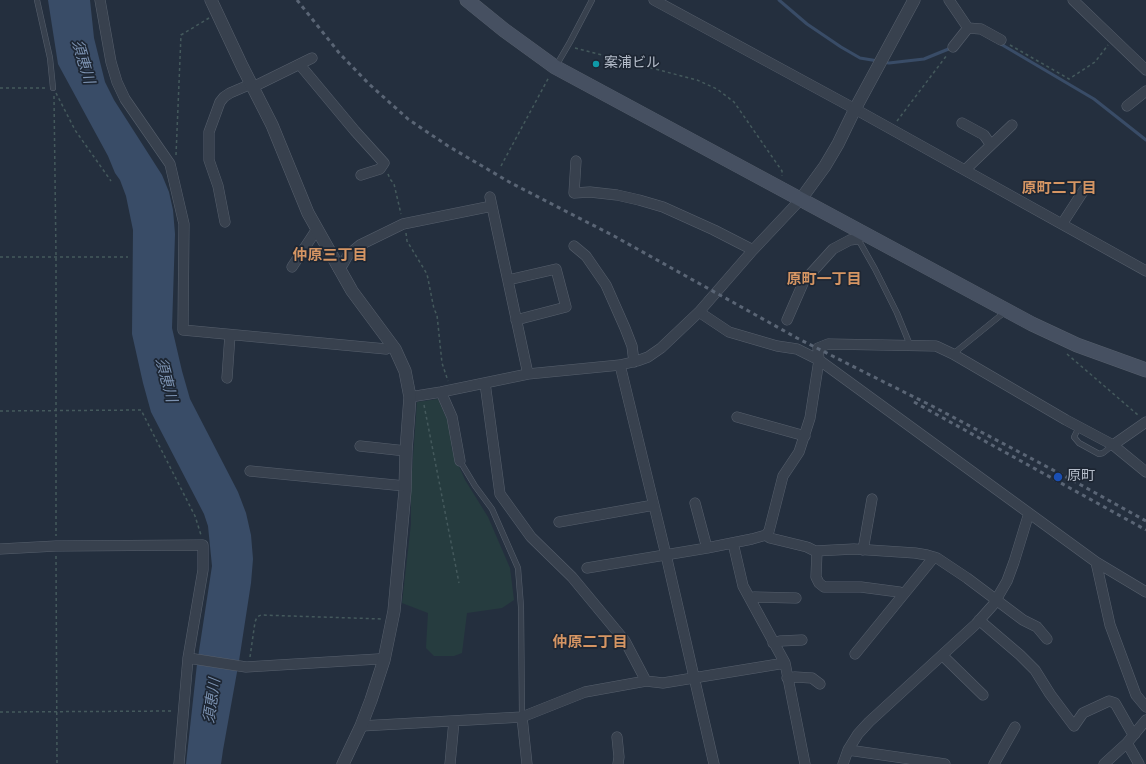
<!DOCTYPE html>
<html>
<head>
<meta charset="utf-8">
<style>
	body { margin:0 }
	canvas { display:block; background:#242f3e }
</style>
</head>
<body>
<canvas width="1146" height="764"></canvas>
<script>
const ctx = document.querySelector('canvas').getContext('2d');
ctx.lineJoin = 'round';
function fillPath(path, color) { ctx.fillStyle = color; ctx.fill(path, 'evenodd'); }
const shape = rows => new Path2D(rows.map(r => 'M' + r).join(''));
function trace(path, color, width, dash) { ctx.strokeStyle = color; ctx.lineWidth = width; ctx.lineCap = dash ? 'butt' : 'round'; ctx.setLineDash(dash || []); ctx.stroke(path); }
function write(font, color, halo, rows, align = 'center') {
  ctx.font = font + ' Jost,"Noto Sans JP",sans-serif'; ctx.lineWidth = 3.5; ctx.setLineDash([]); ctx.textBaseline = 'middle'; ctx.strokeStyle = halo; ctx.fillStyle = color; for (const [text, x, y, turn = 0] of rows) {
    ctx.save(); ctx.translate(x, y); ctx.rotate((+turn || 0) * Math.PI / 180); ctx.textAlign = isNaN(turn) ? turn : align; if (halo) ctx.strokeText(text, 0, 0); ctx.fillText(text, 0, 0); ctx.restore();
  }
}
fillPath(shape([
	[438,399,449,424,452,450,465,480,488,517,510,568,514,600,502,608,467,613,462,653,454,656,434,656,426,648,428,613,402,603,411,524,411,485,417,402]
]), '#263c3f');
fillPath(shape([
	[48,0,90,0,94,38,105,82,114,100,162,175,169,192,173,210,175,234,172,328,182,371,190,399,238,492,246,513,251,535,253,559,251,583,239,661,223,750,221,764,186,764,197,664,212,566,208,526,204,514,151,412,143,383,132,334,133,230,126,196,120,180,115,173,108,156,58,64]
]), '#394c67');
trace(shape([
	[779,0,807,24,841,47,860,58,878,61],
	[999,43,1094,99,1146,140],
	[883,62,889,63,924,59,951,48]
]), '#394c67', 3);
const service = shape([
	[37,0,50,58,53,88],
	[556,66,570,42,592,0],
	[858,239,875,269,897,313,910,345],
	[953,354,1006,311],
	[1079,427,1074,437,1079,443,1099,454,1103,453,1113,445],
	[460,461,475,486,492,509,518,568,521,607,522,717]
]);
const minor = shape([
	[100,0,111,62,117,82,125,99,170,164,184,224,183,330,386,349,392,346],
	[654,0,855,109,1146,271],
	[949,0,968,28],
	[1073,0,1146,70],
	[953,47,968,28,981,29,1001,40],
	[300,65,355,131,384,163,380,169,361,175],
	[253,87,312,58],
	[1127,106,1146,91],
	[962,123,984,135,991,145],
	[576,161,574,193,590,192,617,195,639,200,663,207,714,230,753,250],
	[965,170,1012,125],
	[490,197,528,374],
	[225,222,218,186,209,160,209,132,220,102,224,97,230,93,251,84],
	[1062,224,1084,190],
	[574,246,586,256,606,285,625,328,632,346,634,362],
	[292,267,317,229],
	[338,268,343,264,348,255,360,245,403,224,492,206],
	[508,280,556,269,566,307,516,320],
	[699,312,729,332,777,346,797,349,819,360,1096,562,1146,592],
	[787,320,804,281,833,249,850,240,858,239,862,232],
	[620,365,666,555,714,764],
	[227,378,230,335],
	[485,383,500,494,531,537,572,577,625,641,646,681],
	[441,392,452,417,460,461],
	[410,397,441,392,528,374,620,365,637,361,648,357,661,348,699,312,753,250,801,199],
	[737,417,805,436],
	[1113,445,1146,472],
	[360,446,406,451],
	[250,471,405,486],
	[695,503,707,548],
	[559,522,654,505],
	[766,535,770,538,807,547,815,551,854,549,915,553,927,555,937,558,967,578,1023,620,1037,627,1047,639],
	[733,543,743,586,785,663,805,764],
	[0,549,56,546,203,545,203,570,188,658,179,764],
	[863,550,872,499],
	[817,551,816,577,819,583,824,587,861,587,899,592,903,595],
	[1096,562,1110,625,1136,695,1146,707],
	[587,568,707,548,752,539,766,535,769,531,783,476,799,452,810,418,819,360,818,348,828,344,936,346,953,354,1066,420,1113,445,1146,422],
	[750,599,754,597,796,598],
	[979,620,1020,655,1035,670,1050,694,1074,726,1083,713,1109,701,1115,703,1131,731,1135,734],
	[773,643,780,641,802,640],
	[855,654,934,557],
	[942,655,983,695],
	[188,658,246,667,378,659,384,660],
	[787,678,795,677,812,678,820,684],
	[522,717,527,764],
	[361,726,522,717,585,692,646,681,663,683,785,663],
	[617,737,619,757,618,764],
	[1127,743,1139,764],
	[848,750,945,764],
	[450,764,454,721],
	[843,764,848,750,858,734,869,722,976,624,993,605,1007,581,1014,562,1029,513],
	[994,764,1015,727],
	[1104,764,1127,743,1146,720]
]);
const tertiary = shape([
	[211,0,242,66,272,125,308,213,352,291,395,349,405,371,410,397,406,451,405,491,394,611,384,660,371,700,361,726,343,764],
	[801,199,825,166,838,144,855,109,914,0]
]);
const secondary = shape([
	[467,0,504,30,555,67,1032,324,1077,345,1146,370]
]);
trace(service, '#565f6c', 6);
trace(minor, '#565f6c', 11);
trace(tertiary, '#565f6c', 13);
trace(secondary, '#565f6c', 15);
trace(shape([
	[1010,45,1069,79,1095,62,1108,45],
	[575,48,697,80,717,89,734,102,782,171,782,176],
	[0,88,46,88],
	[56,93,75,130,111,181],
	[54,96,56,256,56,536],
	[897,121,947,55],
	[176,155,181,35,209,18],
	[501,166,549,77],
	[388,174,390,179,394,184,401,214],
	[406,233,407,241,427,274,434,309,437,315,442,363,448,381],
	[0,257,128,257],
	[1067,354,1138,415],
	[424,405,459,583],
	[0,411,141,410,195,516,201,535],
	[56,556,57,764],
	[250,657,255,622,257,617,261,615,382,619],
	[0,712,173,711]
]), '#44595c', 1.5, [3, 3]);
trace(service, '#38414e', 5);
trace(minor, '#38414e', 10);
trace(tertiary, '#38414e', 12);
trace(secondary, '#465061', 14);
trace(shape([
	[297,0,340,54,369,84,408,119,448,146,511,183,614,236,797,338,870,375,932,406,1072,480,1146,521],
	[914,402,1146,530]
]), '#5a6575', 3, [4, 4]);
for (const [x, y, r, color] of [
	[596,64,4,"#0f9aa8"],
	[1058,477,5,"#1a4fb4"]
]) { const dot = new Path2D(); dot.arc(x, y, r, 0, 2 * Math.PI); ctx.fillStyle = color; ctx.fill(dot); trace(dot, '#1d2633', 1.5); }
write('14px', '#b4bcc9', '#1d2633', [
	["案浦ビル",604,64],
	["原町",1067,477]
], 'left');
write('italic 15px', '#7c92b1', '#1d2633', [
	["須恵川",82,62,73],
	["須恵川",165,380,75],
	["須恵川",213,701,-82]
]);
write('bold 15px', '#d59563', '#1d2633', [
	["原町二丁目",1059,189],
	["仲原三丁目",330,256],
	["原町一丁目",824,280],
	["仲原二丁目",590,643]
]);
</script>
</body>
</html>
